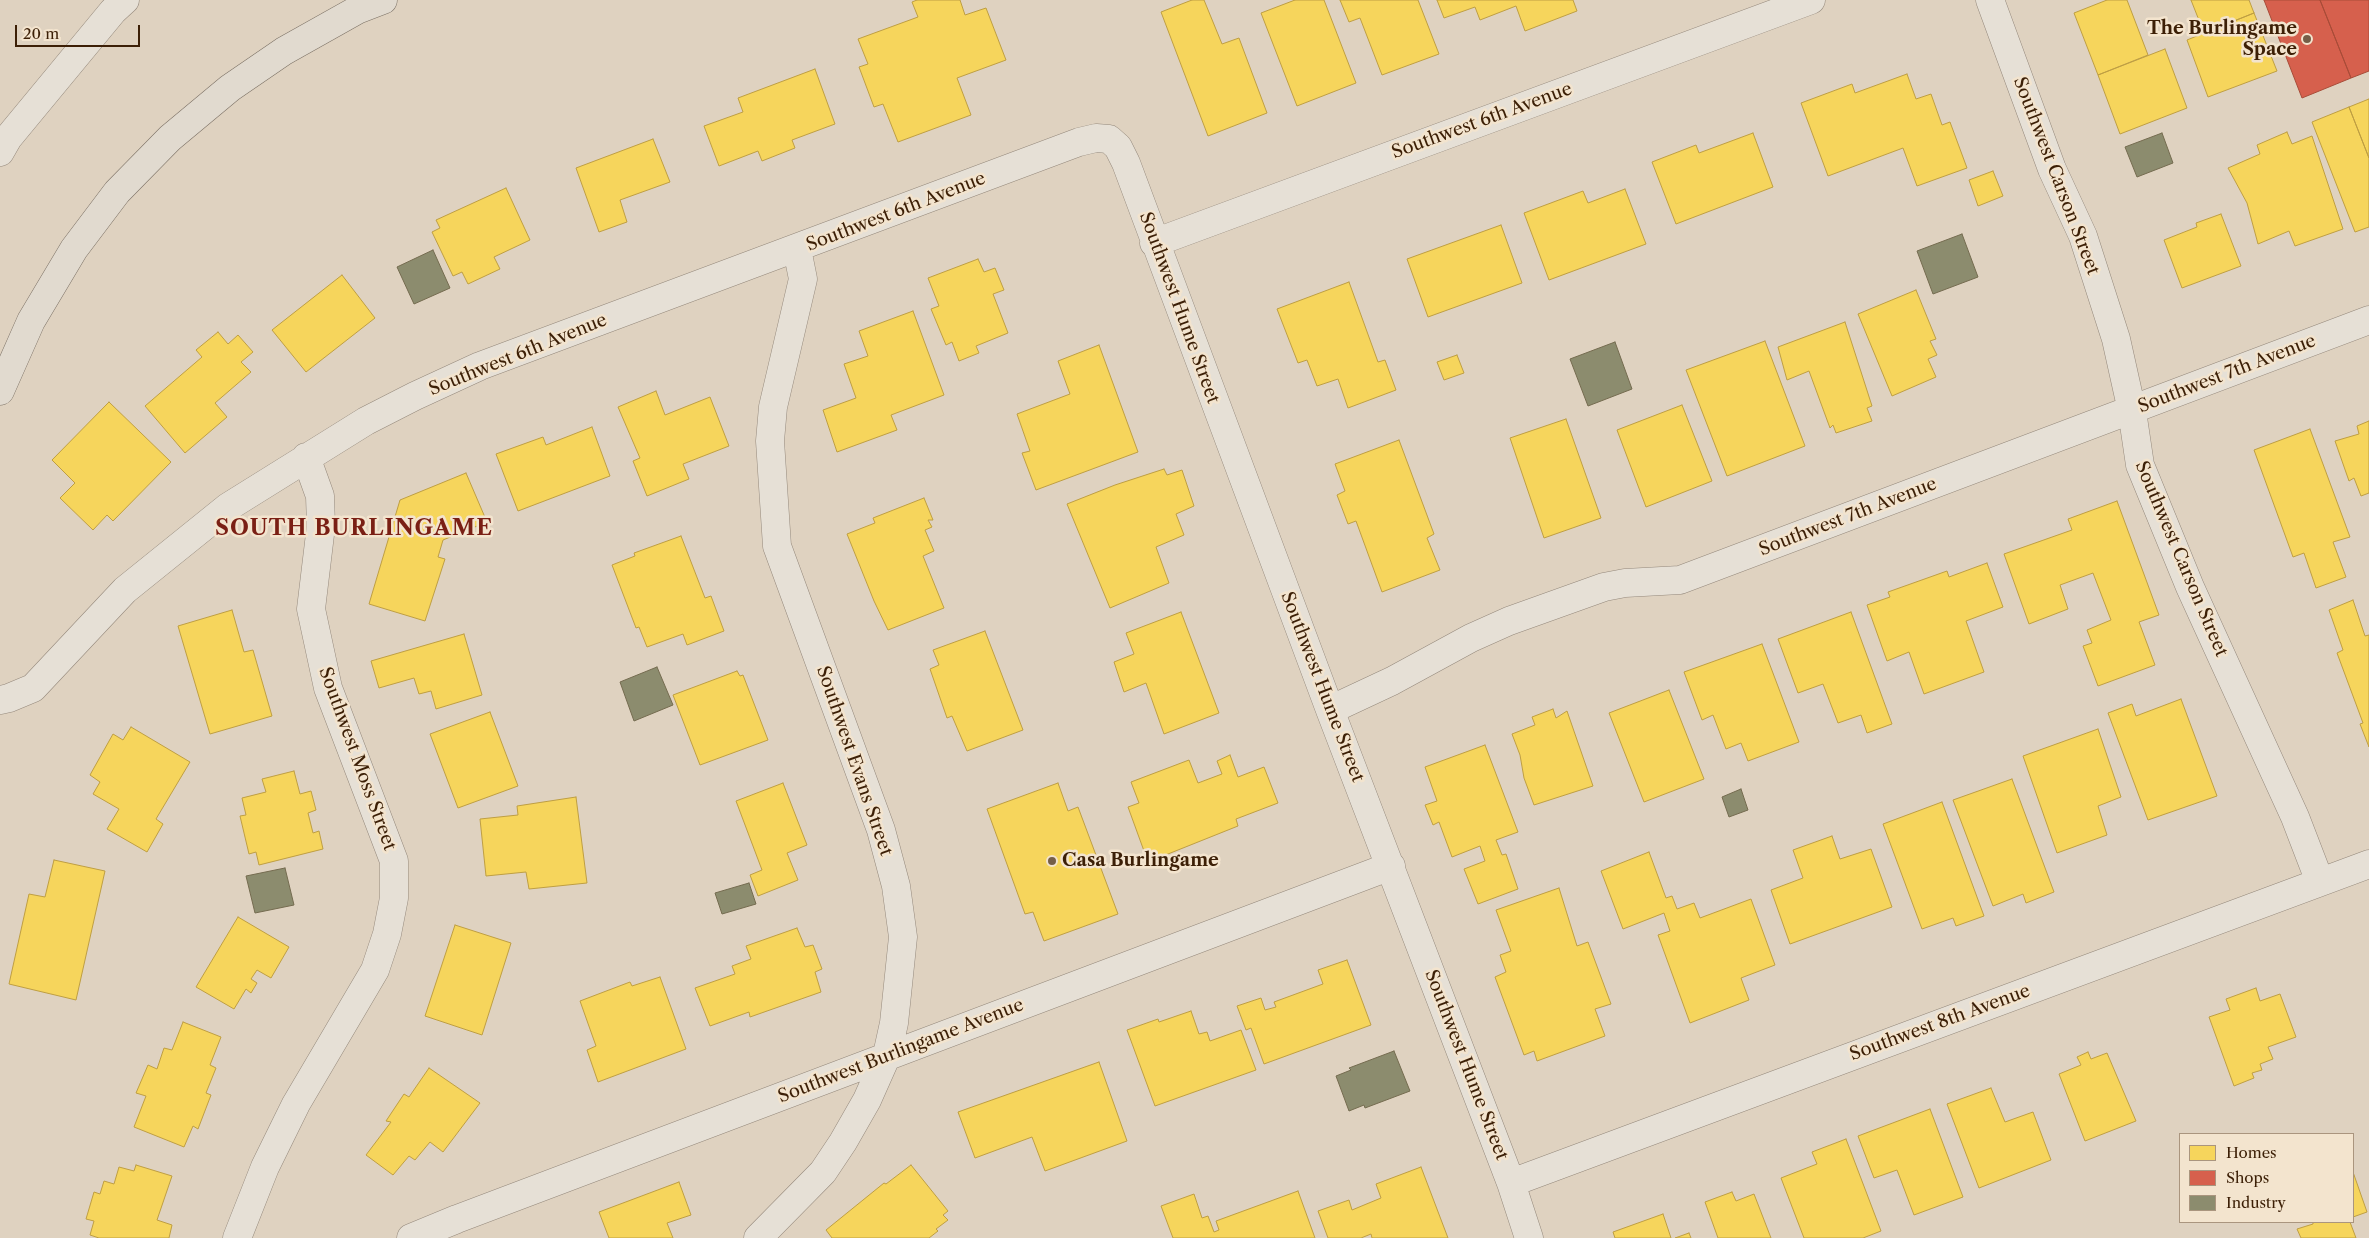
<!DOCTYPE html>
<html>
<head>
<meta charset="utf-8">
<style>
	body { margin:0 }
	#map { position:relative; width:2369px; height:1238px; overflow:hidden; background:#dfd2c0; font-family:"Libre Caslon Text",serif }
	canvas { display:block }
	.legend { position:absolute; left:2179px; top:1133px; width:175px; height:90px; box-sizing:border-box; background:#f3e4ce; border:1px solid #aa957e; margin:0; padding:6px 9px; list-style:none; font-size:15px; color:#3c1f06 }
	.legend li { display:flex; align-items:center; gap:10px; height:25px }
	.legend b { width:25px; border:1px solid #aa957e }
	.scale { position:absolute; left:15px; top:25px; width:125px; height:22px; box-sizing:border-box; border:2px solid #3c1f06; border-top:0; padding-left:6px; font-size:15px; line-height:18px; white-space:nowrap; color:#3c1f06; -webkit-text-stroke:4px #f3e4ce; paint-order:stroke }
</style>
</head>
<body>
<div id="map">
<canvas width="2369" height="1238"></canvas>
<ul class="legend">
<li><b style="height:14px;background:#f6d55c"></b>Homes</li>
<li><b style="height:14px;background:#d6604d"></b>Shops</li>
<li><b style="height:14px;background:#8c8c6e"></b>Industry</li>
</ul>
<div class="scale">20 m</div>
</div>
<script>
const ctx = document.querySelector('canvas').getContext('2d');
ctx.lineJoin = 'round';
function fillPath(path, color) { ctx.fillStyle = color; ctx.fill(path, 'evenodd'); }
const shape = rows => new Path2D(rows.map(r => 'M' + r).join(''));
function trace(path, color, width, dash) { ctx.strokeStyle = color; ctx.lineWidth = width; ctx.lineCap = dash ? 'butt' : 'round'; ctx.setLineDash(dash || []); ctx.stroke(path); }
function write(font, color, halo, rows, align = 'center') {
  ctx.font = font + ' "Libre Caslon Text",serif'; ctx.lineWidth = 5; ctx.setLineDash([]); ctx.textBaseline = 'middle'; ctx.strokeStyle = halo; ctx.fillStyle = color; for (const [text, x, y, turn = 0] of rows) {
    ctx.save(); ctx.translate(x, y); ctx.rotate((+turn || 0) * Math.PI / 180); ctx.textAlign = isNaN(turn) ? turn : align; if (halo) ctx.strokeText(text, 0, 0); ctx.fillText(text, 0, 0); ctx.restore();
  }
}
const homes = shape([
	[917,0,960,0,965,15,986,8,1006,60,957,78,971,115,898,142,883,104,874,107,859,67,868,64,858,39,918,17,912,2,917,0],
	[1192,0,1204,0,1222,44,1239,38,1267,113,1208,136,1161,12,1192,0],
	[1295,0,1324,0,1356,83,1297,106,1261,13,1295,0],
	[1340,0,1418,0,1439,54,1382,75,1360,18,1349,22,1340,0],
	[1437,0,1573,0,1577,11,1525,31,1516,6,1480,20,1475,7,1444,18,1437,0],
	[2107,0,2127,0,2148,55,2098,75,2074,13,2107,0],
	[2191,0,2249,0,2254,13,2204,33,2191,0],
	[2254,13,2277,71,2208,97,2187,40,2254,13],
	[2165,49,2187,108,2120,134,2098,75,2165,49],
	[815,69,835,124,792,140,795,148,762,161,758,151,719,166,704,126,743,112,738,98,815,69],
	[1907,74,1916,99,1931,94,1942,125,1950,122,1967,168,1917,186,1903,148,1828,176,1801,103,1852,84,1855,93,1907,74],
	[2369,99,2369,158,2349,107,2369,99],
	[2349,107,2369,158,2369,227,2355,232,2312,122,2349,107],
	[2287,132,2292,144,2312,136,2343,229,2295,246,2289,231,2258,244,2247,203,2228,168,2260,154,2257,145,2287,132],
	[1753,133,1773,187,1676,224,1652,162,1696,145,1699,153,1753,133],
	[653,139,670,182,620,200,627,222,599,232,576,168,653,139],
	[1993,171,2003,196,1978,206,1969,180,1993,171],
	[506,188,530,240,494,257,500,269,468,284,462,272,453,276,432,232,440,228,436,220,506,188],
	[1625,189,1646,244,1549,280,1524,213,1583,191,1588,203,1625,189],
	[2221,214,2241,266,2182,288,2164,240,2197,227,2196,223,2221,214],
	[1501,225,1522,283,1428,317,1407,259,1501,225],
	[978,259,984,272,995,268,1004,290,993,294,1008,333,976,346,979,353,959,361,952,342,946,345,931,309,939,306,928,278,978,259],
	[342,275,375,318,306,372,272,330,342,275],
	[1349,282,1378,362,1385,360,1396,390,1348,408,1338,379,1317,386,1307,360,1298,363,1277,309,1349,282],
	[1916,290,1936,339,1930,341,1937,355,1928,359,1936,377,1892,396,1858,314,1916,290],
	[913,311,944,395,891,415,897,430,837,452,823,410,856,398,844,364,868,356,859,331,913,311],
	[1845,322,1872,406,1867,408,1872,421,1836,433,1833,425,1830,428,1809,371,1787,380,1778,347,1845,322],
	[218,332,228,344,238,335,253,352,241,362,251,372,215,403,227,417,185,453,145,406,202,357,196,350,218,332],
	[1765,341,1805,446,1727,476,1686,370,1765,341],
	[1099,345,1138,452,1036,490,1022,453,1030,451,1017,414,1070,394,1058,361,1099,345],
	[1457,355,1464,373,1444,380,1437,362,1457,355],
	[656,391,665,415,710,397,729,446,683,464,689,479,647,496,633,461,640,458,618,407,656,391],
	[109,402,171,462,113,521,107,515,93,530,60,498,75,483,52,460,109,402],
	[1682,405,1712,481,1646,507,1617,430,1682,405],
	[1566,419,1601,518,1544,538,1510,438,1566,419],
	[2369,421,2369,493,2361,496,2354,478,2349,481,2335,441,2359,434,2357,426,2369,421],
	[592,427,610,476,518,511,496,454,543,437,546,445,592,427],
	[2310,429,2350,537,2333,542,2346,577,2316,588,2304,553,2293,557,2254,450,2310,429],
	[1399,440,1434,534,1427,538,1440,570,1382,592,1356,521,1348,524,1337,495,1345,491,1335,464,1399,440],
	[1164,469,1167,475,1182,470,1194,506,1176,514,1184,535,1156,547,1169,583,1110,608,1067,504,1115,485,1164,469],
	[466,473,487,522,443,540,438,557,445,559,425,621,369,604,400,500,466,473],
	[924,498,933,520,928,520,932,527,925,530,934,551,923,556,944,608,888,630,874,601,847,534,875,523,873,518,924,498],
	[2117,501,2159,615,2139,622,2155,665,2098,686,2083,646,2092,643,2087,630,2111,620,2093,573,2060,585,2068,609,2029,624,2004,554,2072,530,2068,519,2117,501],
	[681,536,705,598,711,596,724,631,687,645,683,634,647,647,639,627,636,628,612,565,635,556,634,553,681,536],
	[1987,563,2003,607,1966,621,1984,672,1924,694,1909,652,1887,661,1867,605,1890,597,1888,592,1947,571,1949,577,1987,563],
	[2353,600,2365,636,2369,635,2369,747,2360,724,2363,723,2337,653,2343,650,2329,610,2353,600],
	[232,610,244,652,253,650,272,716,210,734,178,626,232,610],
	[1181,612,1219,713,1164,734,1146,683,1124,692,1114,662,1134,654,1126,633,1181,612],
	[1851,612,1892,724,1867,733,1861,715,1838,723,1823,684,1798,693,1778,639,1851,612],
	[985,631,1023,730,967,751,952,716,947,718,930,669,939,665,933,650,985,631],
	[464,634,482,695,436,709,431,691,419,694,414,678,379,688,371,661,464,634],
	[1762,644,1799,742,1748,761,1741,743,1726,749,1713,715,1702,720,1684,672,1762,644],
	[737,671,740,676,743,675,768,740,700,765,673,695,737,671],
	[1669,690,1704,779,1644,802,1609,713,1669,690],
	[2181,699,2217,796,2148,820,2108,713,2132,704,2136,716,2181,699],
	[1553,709,1556,718,1567,711,1593,786,1534,805,1524,778,1520,755,1512,734,1535,725,1532,717,1553,709],
	[490,712,518,786,458,808,430,734,490,712],
	[131,727,190,762,156,819,163,824,147,852,107,829,119,809,93,794,100,782,90,775,113,734,123,740,131,727],
	[2098,729,2121,797,2098,806,2107,835,2057,853,2023,756,2098,729],
	[1485,745,1518,832,1496,840,1502,855,1506,854,1518,889,1478,904,1464,869,1485,861,1480,846,1452,857,1439,822,1433,825,1425,805,1437,801,1425,767,1485,745],
	[1230,755,1238,777,1264,767,1278,803,1236,819,1238,826,1148,862,1128,807,1139,803,1131,782,1189,760,1198,783,1222,774,1217,761,1230,755],
	[294,771,300,794,311,791,316,810,308,813,313,833,319,831,323,849,259,865,256,852,249,854,240,816,246,815,242,798,266,792,262,779,294,771],
	[2012,779,2054,892,2026,903,2023,894,1993,906,1953,800,2012,779],
	[783,783,807,845,787,853,798,880,758,896,750,875,762,870,736,801,783,783],
	[1058,783,1068,811,1078,807,1118,914,1044,941,1033,912,1025,914,987,809,1058,783],
	[576,797,587,883,529,889,526,872,486,876,480,819,518,815,517,806,576,797],
	[1942,802,1984,916,1956,926,1953,918,1922,929,1883,824,1942,802],
	[1832,836,1840,859,1871,849,1892,907,1790,944,1771,890,1803,878,1793,850,1832,836],
	[1649,852,1666,898,1672,896,1677,909,1694,903,1700,918,1751,899,1775,965,1741,978,1749,1000,1690,1023,1658,935,1670,931,1664,913,1623,929,1601,871,1649,852],
	[54,860,105,871,76,1000,9,984,29,894,45,897,54,860],
	[1559,888,1577,946,1588,942,1611,1004,1595,1009,1605,1036,1537,1061,1534,1051,1524,1055,1495,977,1506,972,1500,955,1511,951,1496,910,1559,888],
	[238,917,289,947,271,978,257,970,251,979,257,983,251,993,246,989,234,1009,196,987,238,917],
	[455,925,511,943,482,1035,425,1016,455,925],
	[797,928,805,947,813,945,822,969,815,972,821,992,750,1017,749,1012,710,1026,695,988,735,974,732,966,751,959,746,946,797,928],
	[1347,960,1371,1025,1264,1064,1251,1028,1246,1030,1237,1006,1261,998,1265,1010,1276,1007,1274,1002,1323,984,1318,970,1347,960],
	[660,977,686,1049,598,1082,587,1050,596,1046,580,1001,630,982,632,986,660,977],
	[2256,988,2260,1001,2280,994,2296,1037,2268,1047,2273,1059,2260,1064,2262,1070,2252,1073,2254,1078,2234,1086,2209,1017,2230,1010,2226,999,2256,988],
	[1191,1011,1199,1034,1207,1032,1210,1041,1241,1030,1256,1070,1155,1106,1127,1030,1158,1019,1159,1022,1191,1011],
	[183,1022,221,1037,210,1065,216,1068,206,1093,211,1095,198,1129,193,1126,184,1147,134,1127,146,1096,136,1093,148,1065,157,1069,164,1048,172,1050,183,1022],
	[2088,1052,2091,1059,2107,1053,2136,1121,2085,1141,2059,1074,2081,1065,2077,1057,2088,1052],
	[1099,1062,1127,1141,1045,1171,1032,1137,975,1158,958,1112,1099,1062],
	[429,1068,480,1103,443,1152,430,1142,415,1160,409,1156,393,1175,366,1155,391,1122,386,1121,404,1094,409,1097,429,1068],
	[1991,1088,2005,1122,2033,1112,2051,1160,1979,1188,1947,1104,1991,1088],
	[1930,1109,1963,1197,1914,1215,1897,1170,1874,1178,1858,1136,1930,1109],
	[1846,1139,1881,1231,1863,1238,1804,1238,1781,1178,1817,1164,1812,1152,1846,1139],
	[136,1165,172,1176,157,1220,172,1225,169,1238,99,1238,90,1235,94,1221,86,1219,94,1192,100,1194,104,1181,114,1184,119,1167,134,1171,136,1165],
	[911,1165,948,1211,943,1215,948,1220,936,1229,938,1231,929,1238,832,1238,826,1230,884,1183,886,1184,911,1165],
	[1421,1167,1448,1238,1372,1238,1371,1234,1361,1238,1328,1238,1318,1211,1349,1200,1352,1210,1381,1198,1376,1184,1421,1167],
	[2353,1172,2367,1212,2353,1217,2353,1172],
	[679,1182,691,1215,667,1223,673,1238,609,1238,599,1212,679,1182],
	[1298,1191,1315,1238,1173,1238,1161,1206,1194,1194,1202,1218,1208,1216,1214,1232,1219,1230,1216,1221,1298,1191],
	[1732,1192,1736,1201,1754,1194,1771,1238,1718,1238,1705,1202,1732,1192],
	[1663,1214,1671,1238,1615,1238,1613,1232,1663,1214],
	[2313,1222,2350,1222,2356,1238,2301,1238,2297,1229,2313,1224,2313,1222],
	[1689,1233,1691,1238,1675,1238,1689,1233]
]);
fillPath(homes, '#f6d55c');
trace(homes, '#be9e42', 1);
const shops = shape([
	[2264,0,2320,0,2351,78,2302,98,2264,0],
	[2320,0,2369,0,2369,71,2351,78,2320,0]
]);
fillPath(shops, '#d6604d');
trace(shops, '#a84c38', 1);
const industry = shape([
	[2162,133,2173,163,2137,177,2125,147,2162,133],
	[1962,234,1978,277,1933,294,1917,251,1962,234],
	[433,250,450,288,414,304,397,267,433,250],
	[1615,342,1632,389,1588,406,1570,359,1615,342],
	[657,667,673,705,634,721,620,682,657,667],
	[1741,789,1748,810,1729,817,1722,797,1741,789],
	[285,868,294,905,255,913,246,876,285,868],
	[749,883,756,904,722,914,715,893,749,883],
	[1394,1051,1410,1091,1365,1108,1364,1105,1349,1111,1336,1076,1351,1070,1349,1068,1394,1051]
]);
fillPath(industry, '#8c8c6e');
trace(industry, '#746b4f', 1);
const minor = shape([
	[1990,0,2052,169,2083,236,2116,339,2132,411,2140,465,2190,587,2295,817,2320,882],
	[0,152,8,138,113,11,125,0],
	[1154,243,1811,0],
	[0,700,9,698,33,688,125,590,228,507,366,421,415,396,480,366,1079,142,1096,138,1109,139,1118,147,1126,163,1330,710,1511,1183,1529,1238],
	[1330,710,1392,681,1471,638,1509,621,1604,587,1625,583,1680,580,2369,320],
	[1511,1183,2369,864],
	[237,1238,265,1167,296,1104,375,970,387,934,394,898,394,861,328,688,311,609,321,526,320,496,306,457],
	[411,1238,457,1219,1391,866],
	[758,1238,823,1172,843,1142,867,1100,887,1055,894,1023,903,937,896,886,881,830,777,546,770,441,773,407,803,279,797,249]
]);
const major = shape([
	[0,391,31,321,74,249,117,192,170,138,230,88,284,51,357,10,383,0]
]);
trace(minor, '#94887b', 29);
trace(major, '#7b7064', 29);
trace(minor, '#e6e0d6', 28);
trace(major, '#e1dacf', 28);
for (const [x, y, r, color] of [
	[2307,39,5,"#755e47"],
	[1052,861,5,"#755e47"]
]) { const dot = new Path2D(); dot.arc(x, y, r, 0, 2 * Math.PI); ctx.fillStyle = color; ctx.fill(dot); trace(dot, '#f3e4ce', 2); }
write('bold 18px', '#3c1f06', '#f3e4ce', [
	["The Burlingame",2297,29],
	["Space",2297,50],
	["Casa Burlingame",1062,861,"left"]
], 'right');
write('18px', '#3c1f06', '#f3e4ce', [
	["Southwest 6th Avenue",1482,121,-20],
	["Southwest Carson Street",2056,176,69],
	["Southwest 6th Avenue",896,212,-21],
	["Southwest Hume Street",1179,308,70],
	["Southwest 6th Avenue",518,355,-22],
	["Southwest 7th Avenue",2227,374,-21],
	["Southwest 7th Avenue",1848,517,-21],
	["Southwest Carson Street",2181,559,67],
	["Southwest Hume Street",1322,687,69],
	["Southwest Moss Street",357,759,70],
	["Southwest Evans Street",854,761,71],
	["Southwest 8th Avenue",1940,1023,-20],
	["Southwest Burlingame Avenue",901,1051,-21],
	["Southwest Hume Street",1466,1065,69]
]);
ctx.letterSpacing = '1px';
write('bold 22px', '#7a1f14', '#f3e4ce', [
	["SOUTH BURLINGAME",354,529]
]);
ctx.letterSpacing = '0px';
</script>
</body>
</html>
